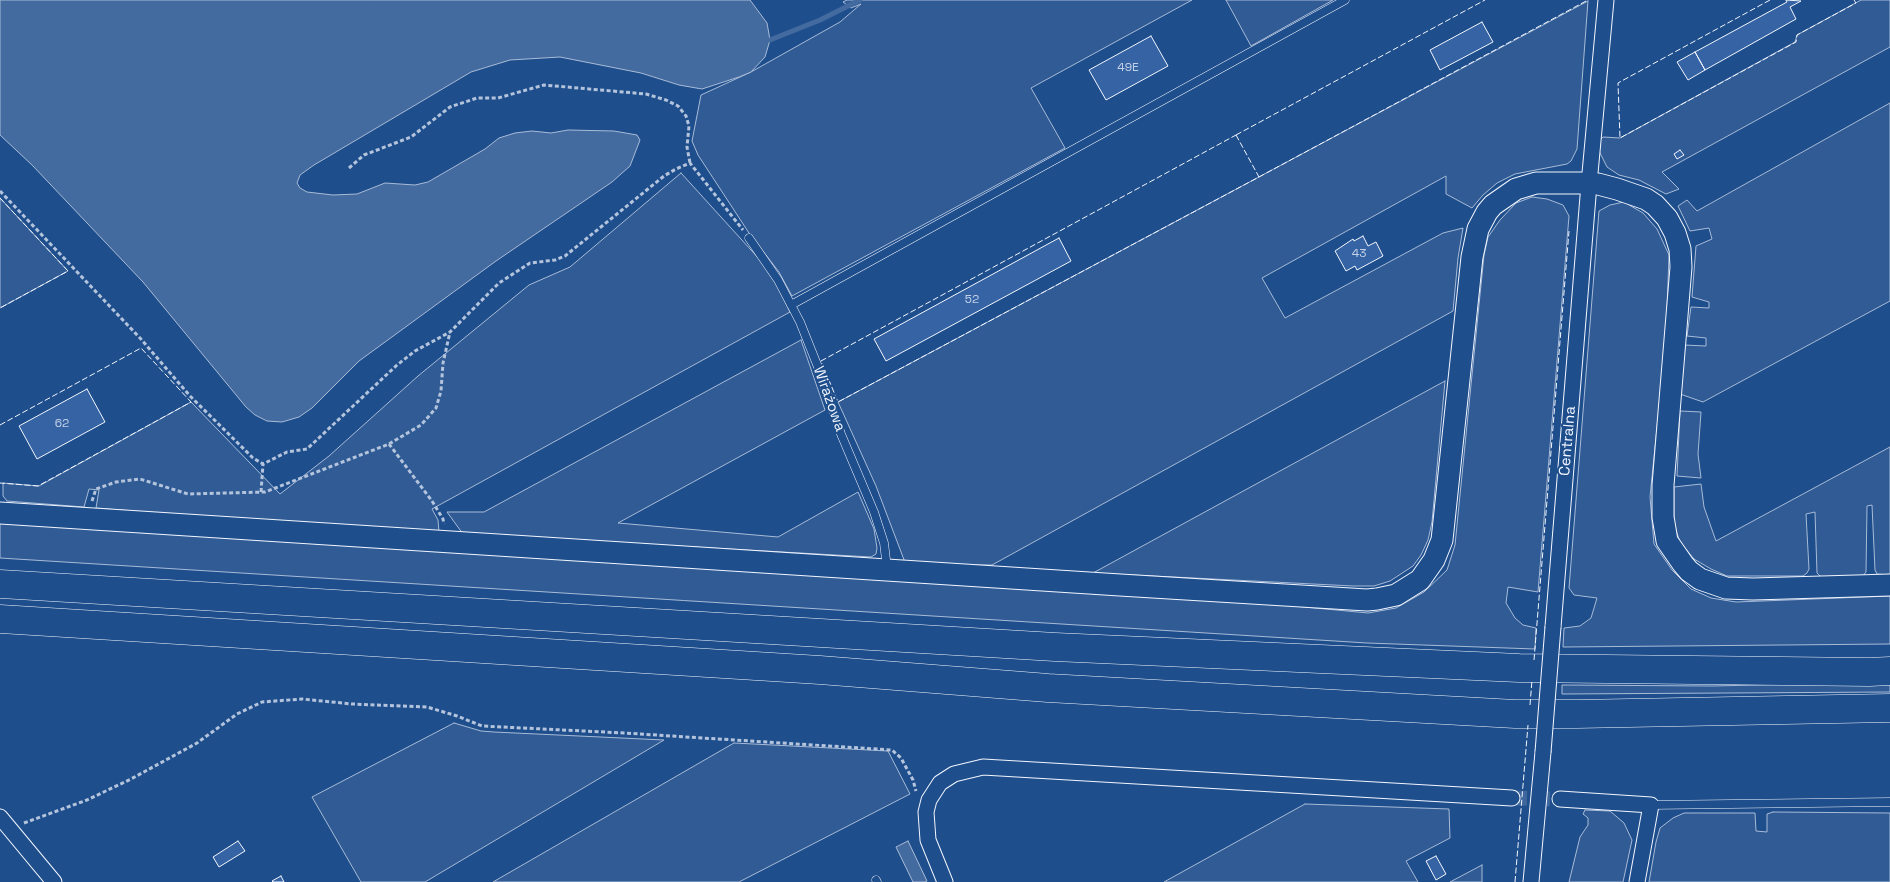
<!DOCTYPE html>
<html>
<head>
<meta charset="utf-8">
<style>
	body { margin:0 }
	canvas { display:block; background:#1f4e8c }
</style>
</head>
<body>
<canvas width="1890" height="882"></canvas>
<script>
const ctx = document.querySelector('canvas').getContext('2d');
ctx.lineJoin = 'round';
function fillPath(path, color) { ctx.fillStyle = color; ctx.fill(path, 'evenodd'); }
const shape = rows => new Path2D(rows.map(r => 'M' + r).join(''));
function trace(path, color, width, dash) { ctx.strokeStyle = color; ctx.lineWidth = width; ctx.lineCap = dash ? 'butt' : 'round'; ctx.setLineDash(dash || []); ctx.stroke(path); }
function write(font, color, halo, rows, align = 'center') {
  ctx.font = font + ' "Space Grotesk",sans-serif'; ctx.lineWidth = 4; ctx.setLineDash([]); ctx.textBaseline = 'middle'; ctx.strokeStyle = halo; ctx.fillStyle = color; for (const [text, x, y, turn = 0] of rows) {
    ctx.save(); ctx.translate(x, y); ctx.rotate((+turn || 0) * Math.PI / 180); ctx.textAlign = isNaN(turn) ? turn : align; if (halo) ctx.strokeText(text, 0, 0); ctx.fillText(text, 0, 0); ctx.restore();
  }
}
const green = shape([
	[847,0,1192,0,1031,88,1065,148,792,296,779,272,749,233,698,155,692,141,701,95,751,72,840,22,861,4,851,8,843,2,847,0],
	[1226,0,1333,0,1251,46,1226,0],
	[1861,0,1890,0,1890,47,1662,172,1679,189,1666,194,1639,180,1619,175,1607,167,1599,151,1599,141,1603,137,1620,138,1795,42,1797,35,1861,0],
	[1588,1,1577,149,1571,161,1567,164,1515,174,1497,183,1483,195,1472,208,1446,194,1446,176,1262,278,1285,318,1443,233,1463,228,1458,258,1453,311,992,565,906,565,876,486,838,402,1588,1],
	[1890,103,1890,301,1703,402,1680,394,1684,345,1706,346,1706,338,1687,336,1691,307,1709,308,1709,302,1692,297,1696,246,1712,239,1709,228,1690,231,1678,206,1687,200,1697,211,1890,103],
	[681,173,771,272,790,312,432,509,438,520,439,532,271,522,96,508,99,490,89,489,84,507,7,501,3,496,3,483,39,486,191,402,280,494,329,456,418,376,529,285,570,267,681,173],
	[1532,197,1547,199,1563,205,1569,216,1538,592,1508,587,1506,603,1515,618,1523,625,1536,628,1535,649,1367,643,0,558,0,522,1273,604,1368,613,1396,608,1424,592,1447,570,1455,545,1484,255,1488,237,1500,220,1516,203,1532,197],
	[0,198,68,271,0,308,0,198],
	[1624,202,1643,213,1657,229,1669,255,1666,338,1650,497,1654,544,1672,570,1691,589,1711,598,1736,602,1890,596,1890,644,1563,647,1564,628,1580,626,1591,618,1597,598,1574,595,1569,588,1599,211,1610,205,1624,202],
	[801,340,825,410,618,523,778,537,858,492,874,529,877,548,876,554,871,557,463,534,447,512,484,512,801,340],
	[1445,381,1432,522,1428,540,1421,555,1413,566,1390,581,1374,586,1353,586,1093,573,1445,381],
	[1680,411,1701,412,1698,454,1701,478,1677,476,1680,411],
	[1890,447,1890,575,1877,574,1875,570,1872,505,1867,506,1866,572,1862,577,1827,578,1820,576,1817,573,1815,512,1806,514,1809,569,1807,573,1803,576,1727,576,1711,569,1694,559,1680,542,1674,524,1674,487,1701,484,1704,507,1716,541,1890,447],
	[1890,682,1890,692,1562,694,1562,685,1712,686,1890,682],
	[454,723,481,731,494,732,664,740,425,882,361,882,312,797,454,723],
	[734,743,888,751,910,794,739,882,493,882,734,743],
	[1305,804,1449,809,1450,838,1406,861,1418,882,1164,882,1305,804],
	[1585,810,1610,811,1624,823,1632,840,1623,882,1569,882,1580,837,1588,825,1588,818,1583,814,1585,810],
	[1773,812,1890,813,1890,882,1649,882,1656,842,1660,828,1673,818,1684,813,1755,813,1756,831,1767,832,1767,814,1773,812],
	[1482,865,1482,882,1450,882,1467,873,1482,865]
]);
fillPath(green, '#305b95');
trace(green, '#a8bbd7', 1);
const water = shape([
	[0,0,750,0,767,23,770,40,765,57,751,72,739,77,702,89,679,85,641,73,560,57,510,60,471,72,314,165,300,175,297,183,300,188,307,192,333,195,357,194,385,183,415,185,428,182,485,149,499,138,515,133,532,131,551,133,568,130,614,131,637,135,640,140,630,166,612,182,496,261,359,361,312,408,299,417,282,422,267,421,255,415,246,407,143,282,32,165,0,135,0,0],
	[908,841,927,881,925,882,913,882,896,847,908,841]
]);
fillPath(water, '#446ba0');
trace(water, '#a8bbd7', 1);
trace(shape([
	[770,40,820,20,860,0]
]), '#446ba0', 5);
const building = shape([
	[1786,0,1801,1,1790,7,1796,19,1705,70,1695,52,1787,2,1786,0],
	[1482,22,1493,42,1440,70,1430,50,1482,22],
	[1151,36,1168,66,1106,100,1089,70,1151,36],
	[1695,52,1705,70,1688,80,1677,62,1695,52],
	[1680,150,1684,155,1677,159,1674,154,1680,150],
	[1363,236,1368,246,1376,242,1383,256,1357,270,1355,266,1346,271,1335,251,1353,239,1354,241,1363,236],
	[1059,238,1071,261,886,361,874,339,1059,238],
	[87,389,105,422,37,459,19,426,87,389],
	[238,841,245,851,219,867,213,857,238,841],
	[1436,856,1446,874,1436,880,1426,861,1436,856],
	[281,876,284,882,273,882,272,881,281,876]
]);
fillPath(building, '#3563a3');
trace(building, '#f2f6ff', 1);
trace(shape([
	[1512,798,1560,799]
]), '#3f679d', 15, [15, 8]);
const lane = shape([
	[749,238,778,280,800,322,818,367,841,434,874,512,884,543,887,568],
	[791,305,1345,0],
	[1651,805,1890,802],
	[876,880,877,882]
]);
const street = shape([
	[1553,627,1589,184,1606,0],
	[1560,799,1651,805,1637,882],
	[0,817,54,882],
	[945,882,928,840,926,812,929,800,940,783,954,774,983,767,1512,798],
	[1531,882,1543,752]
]);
const secondary = shape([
	[0,513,1120,585,1367,600,1377,599,1396,595,1420,580,1434,560,1442,540,1472,257,1478,229,1487,212,1493,205,1516,189,1536,183,1580,183,1598,184,1617,189,1646,199,1655,205,1667,218,1675,233,1680,249,1681,267,1663,485,1663,517,1667,541,1683,564,1689,571,1700,579,1726,588,1753,589,1890,585]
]);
const highway = shape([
	[0,584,1055,647,1519,668,1869,672,1890,671],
	[0,619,820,670,1048,688,1515,714,1577,714,1890,708]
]);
trace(lane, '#f2f6ff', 9);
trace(street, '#f2f6ff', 17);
trace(secondary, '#f2f6ff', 23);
trace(highway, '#f2f6ff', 29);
trace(shape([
	[349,168,364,155,411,137,450,107,477,98,498,98,544,85,646,94,666,100,678,106,686,116,689,126,687,147,690,163],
	[0,191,140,338,190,396,253,458,263,464,287,452,307,449,397,365,415,351,450,332,499,283,530,263,555,260,565,256,664,176,676,169,690,163,743,230],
	[389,444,432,501,443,519,444,524],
	[261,492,263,464],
	[92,501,96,489,116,482,140,479,188,494,265,492,389,444,421,425,436,408,441,391,443,363,450,332],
	[24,823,87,800,131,779,197,743,237,714,262,702,302,699,352,704,427,707,457,716,482,726,624,733,892,750,901,758,913,780,916,791]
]), '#b3c4dc', 3, [4, 2.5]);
trace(lane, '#1f4e8c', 8);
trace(street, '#1f4e8c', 15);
trace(secondary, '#1f4e8c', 21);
trace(highway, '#1f4e8c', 28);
const streetBridge = shape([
	[1543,752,1553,627]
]);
trace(streetBridge, '#f2f6ff', 17, []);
trace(streetBridge, '#1f4e8c', 15);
trace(shape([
	[1770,0,1618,83,1620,138,1796,42,1797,35,1856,3,1854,0],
	[1236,135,1259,177,838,402,821,361,1236,135],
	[1236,135,1485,0],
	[1259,177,1588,0],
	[0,198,68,271,0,308],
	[0,425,141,348,191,402,38,486,0,483],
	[1534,660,1569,231],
	[1530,705,1532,680],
	[1515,882,1528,725]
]), '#f2f6ff', 1, [6, 2.5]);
write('12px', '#c3d1e8', null, [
	["49E",1128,68],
	["43",1359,254],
	["52",972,300],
	["62",62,424]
]);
write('15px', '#f2f6ff', '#1f4e8c', [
	["Wirażowa",829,399,70],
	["Centralna",1568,441,-85]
]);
</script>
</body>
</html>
